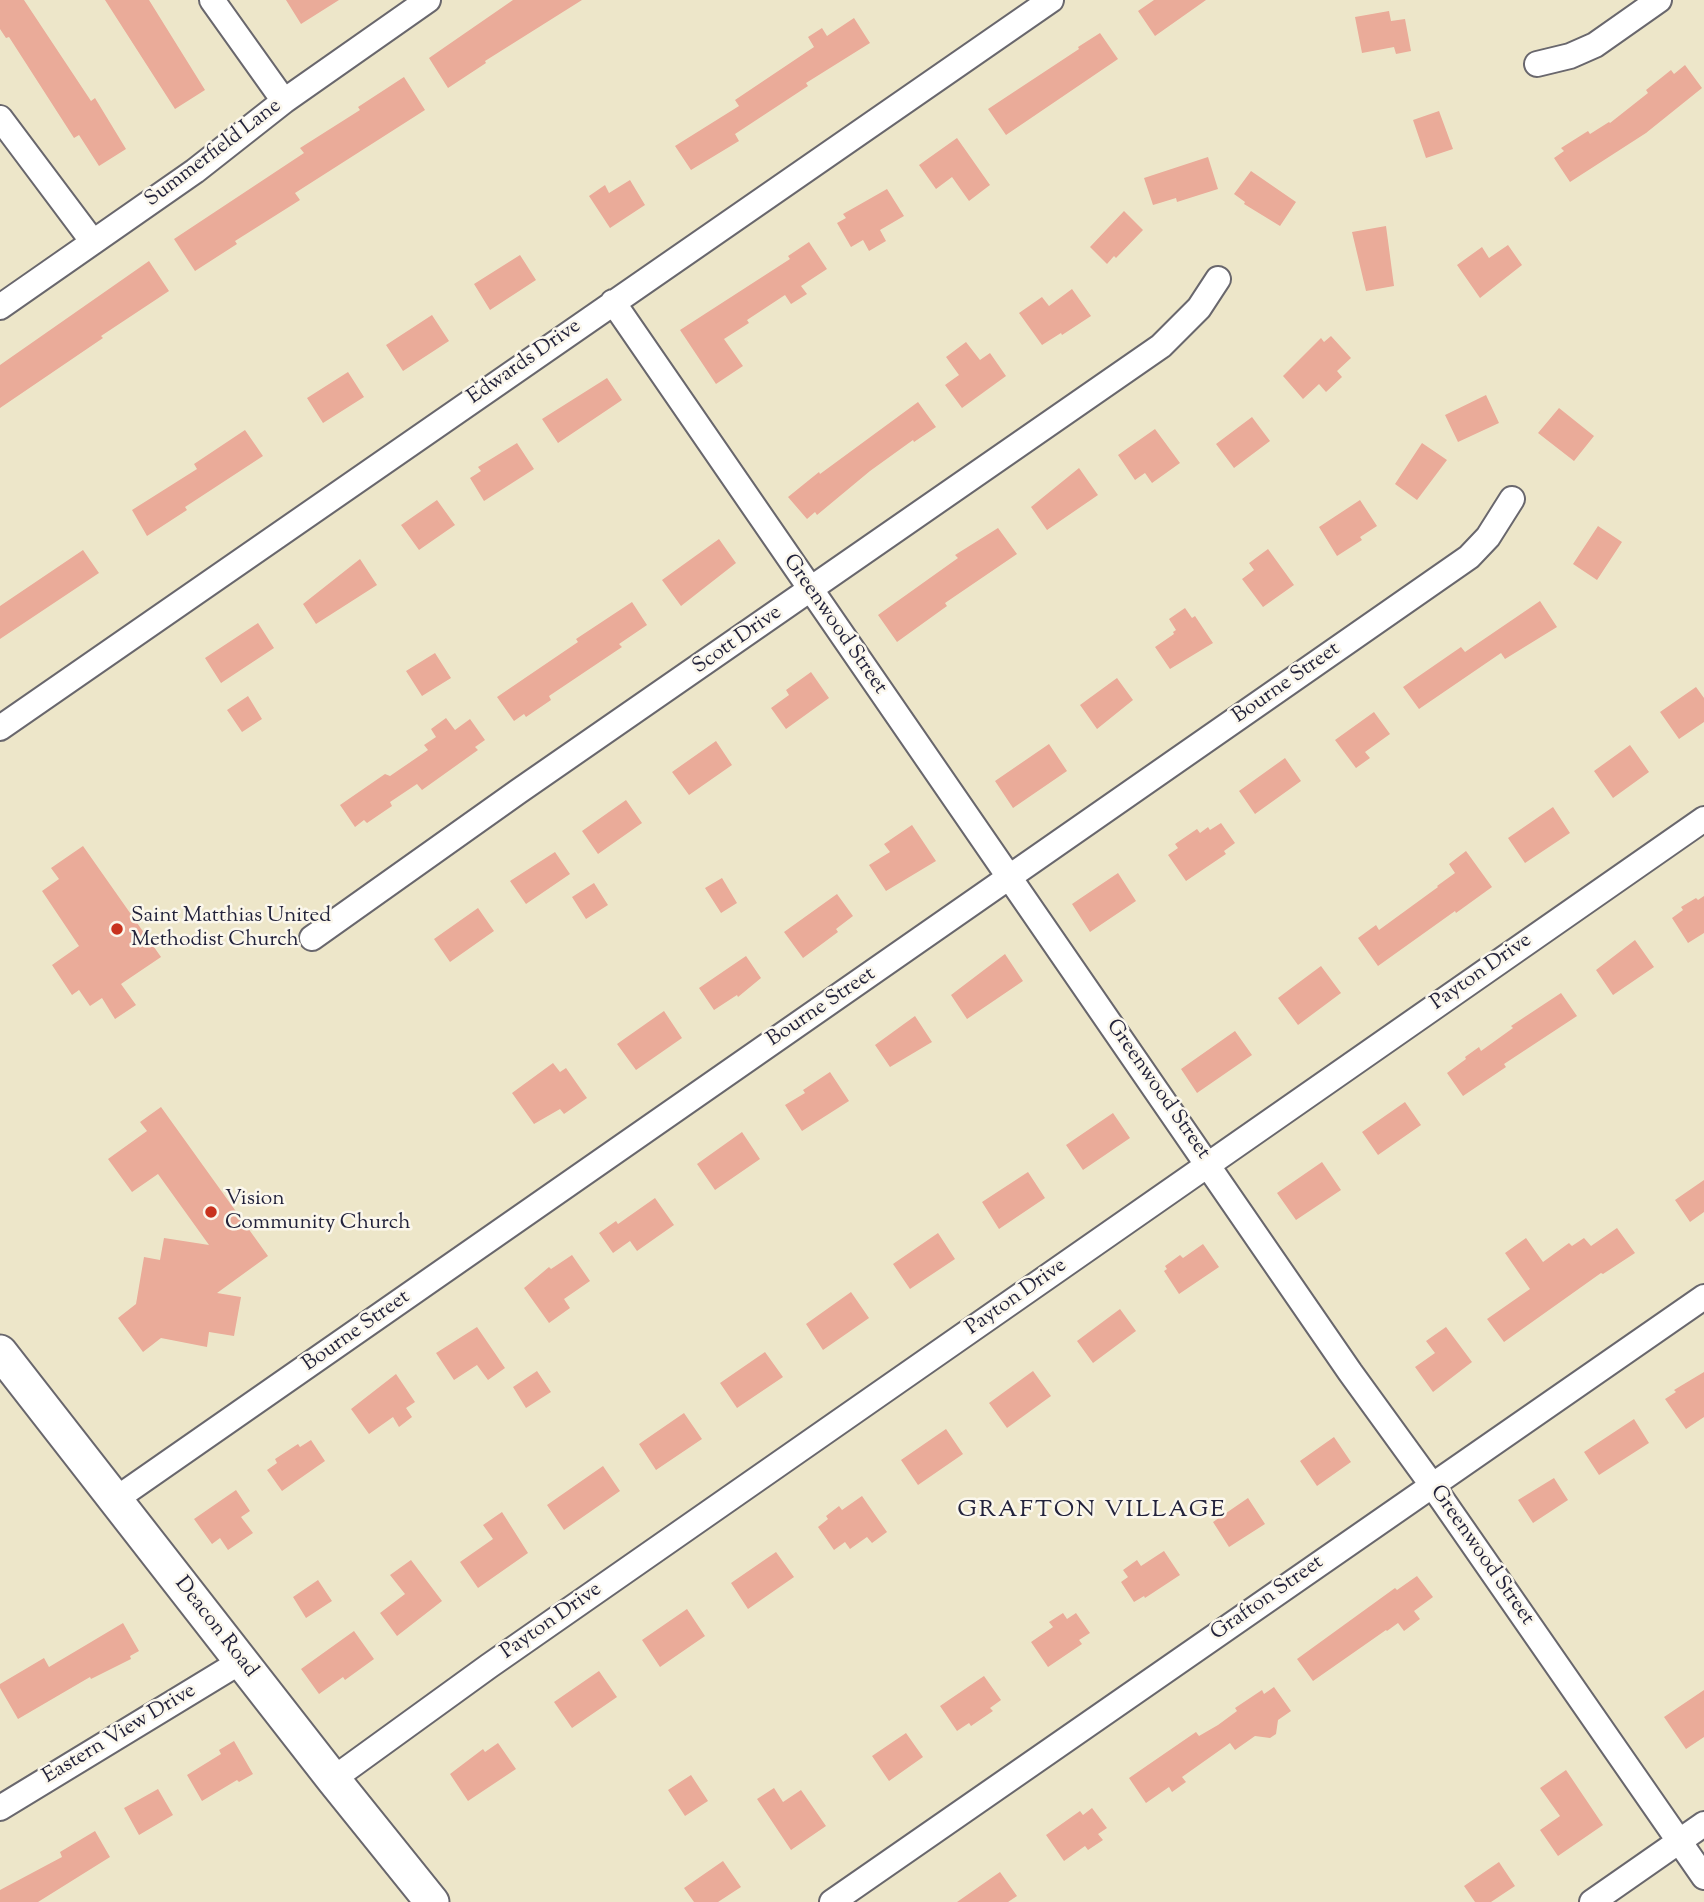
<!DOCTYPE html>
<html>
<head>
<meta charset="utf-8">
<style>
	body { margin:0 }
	canvas { display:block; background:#ede6c9 }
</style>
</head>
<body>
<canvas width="1704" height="1902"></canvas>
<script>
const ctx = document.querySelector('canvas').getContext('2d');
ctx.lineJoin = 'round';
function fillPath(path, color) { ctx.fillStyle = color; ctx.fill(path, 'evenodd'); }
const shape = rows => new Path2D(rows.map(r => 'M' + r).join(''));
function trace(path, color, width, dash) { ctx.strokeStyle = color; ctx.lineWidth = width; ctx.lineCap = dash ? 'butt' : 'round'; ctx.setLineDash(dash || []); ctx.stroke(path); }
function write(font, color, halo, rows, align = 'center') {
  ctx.font = font + ' "Sorts Mill Goudy",serif'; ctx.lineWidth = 5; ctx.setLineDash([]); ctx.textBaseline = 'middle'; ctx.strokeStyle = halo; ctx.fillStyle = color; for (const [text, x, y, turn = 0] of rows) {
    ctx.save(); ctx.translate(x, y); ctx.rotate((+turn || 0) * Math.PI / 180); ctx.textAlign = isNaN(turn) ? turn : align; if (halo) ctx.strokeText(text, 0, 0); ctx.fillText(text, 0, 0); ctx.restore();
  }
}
fillPath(shape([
	[0,0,24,0,91,101,95,98,126,149,99,166,79,135,74,138,9,37,6,38,0,29],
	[105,0,149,0,205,90,175,109],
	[286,0,339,0,301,24],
	[513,0,582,0,485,61,486,63,448,88,429,58],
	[1154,0,1206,0,1155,36,1138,11],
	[1389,11,1391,21,1405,19,1411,51,1396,54,1394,47,1362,53,1355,17],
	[854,18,870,43,806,83,808,86,735,134,739,141,691,170,675,146,739,106,735,100,814,47,808,37,822,28,827,36],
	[1100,33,1118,59,1006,135,988,109,1079,49,1078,47],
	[1685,65,1702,88,1646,133,1570,182,1554,158,1564,151,1561,148,1588,131,1590,134,1609,122,1610,123,1648,93,1646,90,1671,70,1674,74],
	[404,77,425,110,295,193,300,200,235,241,237,244,195,271,174,239,304,153,300,148,360,110,358,107],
	[1439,111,1453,149,1426,158,1413,120],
	[957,138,990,185,969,201,952,177,936,189,919,165],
	[1208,157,1218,189,1177,202,1176,198,1153,205,1144,178],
	[1251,171,1296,202,1280,226,1244,204,1245,202,1234,194],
	[630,180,645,205,610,228,589,196,605,185,609,193],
	[887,189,904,216,880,230,886,241,869,251,863,240,851,247,837,223,846,218,843,214],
	[1124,211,1143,230,1116,258,1114,256,1107,264,1090,247],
	[1386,226,1394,286,1366,291,1352,232],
	[809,242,827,269,801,286,807,294,791,304,785,295,747,320,749,323,724,339,743,366,716,384,680,330,790,259,788,256],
	[1508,245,1522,265,1480,298,1457,265,1482,247,1489,258],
	[520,255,536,280,490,310,474,284],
	[149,261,169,291,101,336,103,338,0,408,0,365],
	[1072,289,1091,316,1062,335,1061,333,1042,345,1019,313,1042,297,1049,306],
	[432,315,449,341,403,371,386,345],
	[1331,336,1351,358,1337,371,1342,377,1326,392,1319,384,1303,399,1283,376,1321,338,1324,342],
	[966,342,980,360,990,353,1006,376,962,408,945,385,959,375,946,357],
	[348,372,364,397,323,423,307,398],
	[607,378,622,400,558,443,542,419],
	[1486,395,1499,423,1458,442,1445,415],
	[918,402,936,427,914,442,913,440,870,471,817,515,815,512,807,519,788,497,819,472,820,474],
	[1559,408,1594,436,1574,461,1538,433],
	[1252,417,1270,441,1234,468,1216,444],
	[1155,429,1180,463,1152,483,1145,473,1135,480,1118,455],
	[245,430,263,456,185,507,187,510,147,536,132,510,197,469,194,464],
	[517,443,534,469,484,501,470,478,481,471,478,467],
	[1422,443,1447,460,1417,500,1395,484],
	[1079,468,1098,495,1047,530,1031,507],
	[437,500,455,525,419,550,401,525],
	[1360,500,1377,526,1360,537,1362,540,1337,556,1319,527],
	[1598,526,1622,542,1597,580,1573,564],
	[998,528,1017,554,945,603,947,606,897,642,878,615,958,558,955,555],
	[719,539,736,563,681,606,662,580],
	[1268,549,1294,585,1263,607,1242,579,1254,570,1249,563],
	[83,550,99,573,0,639,0,606],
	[360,559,377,585,316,624,303,604],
	[1540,601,1557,627,1505,659,1501,653,1419,709,1403,687,1461,647,1465,652],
	[632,602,647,625,619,644,622,647,549,696,551,700,526,717,524,714,514,721,497,697,578,642,576,639],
	[1185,608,1192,618,1195,616,1213,643,1170,669,1155,647,1174,634,1173,632,1176,630,1169,619],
	[258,623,274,648,221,683,205,658],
	[435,653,451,678,422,696,406,671],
	[811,672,829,698,786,729,771,708,789,695,786,690],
	[1117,678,1133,700,1097,729,1080,705],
	[1696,687,1704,698,1704,722,1679,739,1660,712],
	[248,696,262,719,242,732,227,710],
	[1374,712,1390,734,1365,752,1370,758,1356,768,1335,740],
	[446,718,455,730,470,719,485,740,475,747,478,750,422,790,417,784,390,802,392,806,367,823,364,820,355,827,340,805,385,774,390,776,428,750,424,745,436,737,431,729],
	[716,741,732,765,689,795,672,772],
	[1049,744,1067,771,1013,808,995,781],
	[1630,745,1649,772,1613,798,1594,771],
	[1285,758,1301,781,1255,814,1239,791],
	[626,800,642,823,598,854,582,831],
	[1553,807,1570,833,1525,863,1508,838],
	[1221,823,1235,843,1224,851,1226,854,1186,881,1168,855,1178,848,1175,844,1197,829,1200,833,1208,827,1210,830],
	[912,825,936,861,886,891,869,865,890,852,884,844],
	[83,846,161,957,121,984,136,1005,115,1019,102,998,90,1006,79,990,72,995,52,965,79,946,42,891,59,879,51,868],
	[1466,851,1492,887,1456,913,1455,911,1378,966,1358,938,1376,925,1379,930,1438,887,1437,886,1455,873,1449,864],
	[555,852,570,874,526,904,510,881],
	[1118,873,1136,901,1090,932,1072,904],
	[722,878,737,903,721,913,705,888],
	[594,883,608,905,586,919,572,897],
	[837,894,853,916,836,929,838,932,803,958,784,932],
	[1704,896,1704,933,1688,943,1672,918,1683,910,1681,907,1696,898,1698,900],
	[478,908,494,931,450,962,434,939],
	[1635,940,1654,967,1613,995,1596,970],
	[1005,954,1023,981,967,1019,951,995],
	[746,956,761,978,738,997,737,995,714,1010,699,988],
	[1321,966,1341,993,1298,1025,1278,998],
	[1561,993,1577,1016,1504,1064,1506,1067,1463,1096,1447,1073,1466,1059,1465,1057,1479,1047,1481,1051,1513,1028,1511,1026],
	[664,1011,682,1038,636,1070,617,1044],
	[915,1016,932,1042,890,1067,875,1045],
	[1235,1031,1252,1055,1197,1093,1181,1069],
	[553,1063,560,1072,566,1068,587,1098,564,1114,560,1109,534,1124,512,1093],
	[830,1072,849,1101,802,1131,785,1105,805,1093,803,1090],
	[1405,1102,1421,1125,1378,1155,1362,1132],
	[161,1107,268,1256,217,1293,241,1297,234,1336,209,1332,207,1347,161,1338,143,1352,118,1318,136,1304,144,1257,160,1260,164,1238,209,1245,158,1174,132,1192,108,1159,147,1131,140,1122],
	[1113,1113,1130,1138,1083,1170,1066,1145],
	[742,1132,760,1159,715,1190,697,1164],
	[1322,1162,1341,1190,1296,1220,1277,1193],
	[1028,1172,1045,1198,999,1229,982,1202],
	[1704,1180,1704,1212,1690,1222,1675,1200],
	[655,1198,674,1225,637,1251,630,1241,613,1253,599,1233,616,1221,618,1224],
	[1617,1228,1635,1253,1603,1274,1601,1273,1504,1342,1487,1319,1530,1289,1505,1253,1526,1238,1543,1262,1569,1243,1572,1246,1584,1238,1591,1246],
	[938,1233,955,1259,910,1289,893,1264],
	[1203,1244,1219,1267,1179,1294,1164,1271,1167,1269,1165,1266,1180,1255,1183,1258],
	[572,1255,590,1281,564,1299,570,1308,549,1323,524,1288,549,1267,551,1269],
	[851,1292,869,1318,823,1350,806,1324],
	[1120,1309,1136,1331,1093,1363,1077,1341],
	[477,1327,505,1368,488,1380,477,1365,454,1380,436,1353],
	[1446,1327,1472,1362,1433,1392,1415,1367,1435,1353,1426,1341],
	[765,1352,783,1377,737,1408,720,1383],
	[537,1371,551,1392,526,1408,513,1387],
	[1033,1371,1051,1396,1007,1428,989,1403],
	[1704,1372,1704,1417,1686,1429,1665,1399,1676,1392,1674,1390],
	[396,1374,415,1402,406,1408,412,1417,399,1427,393,1417,369,1434,351,1409],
	[684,1413,702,1439,656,1470,639,1444],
	[1634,1419,1649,1443,1599,1475,1584,1452],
	[946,1429,963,1454,918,1485,901,1460],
	[1334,1437,1351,1462,1317,1486,1300,1461],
	[311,1440,325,1461,282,1491,267,1470,277,1463,275,1459,298,1444,300,1447],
	[603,1466,620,1491,564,1530,547,1505],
	[1554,1478,1568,1500,1533,1523,1518,1500],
	[236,1490,250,1511,241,1517,253,1533,228,1550,220,1538,212,1544,194,1519],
	[862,1496,887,1532,872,1543,867,1537,850,1549,845,1542,834,1550,818,1527,828,1519,826,1516,839,1506,842,1510],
	[1248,1498,1265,1524,1229,1547,1213,1522],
	[502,1512,528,1553,478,1588,460,1562,493,1539,483,1525],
	[1164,1551,1180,1575,1145,1598,1144,1596,1134,1602,1121,1582,1128,1577,1123,1570,1137,1560,1141,1566],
	[776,1552,794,1577,748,1609,731,1583],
	[411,1560,442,1601,397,1636,380,1613,405,1594,390,1575],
	[1417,1576,1433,1597,1414,1611,1420,1619,1404,1631,1398,1623,1387,1631,1386,1630,1313,1681,1297,1659,1395,1588,1397,1590],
	[318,1580,332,1601,306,1618,293,1597],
	[687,1609,705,1636,660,1667,642,1640],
	[1063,1613,1067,1619,1076,1613,1090,1633,1079,1640,1082,1644,1048,1667,1031,1642,1053,1627,1049,1622],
	[123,1623,139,1651,130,1656,131,1659,91,1679,90,1677,18,1719,0,1688,0,1684,44,1658,49,1667],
	[354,1631,374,1659,345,1680,343,1677,319,1694,301,1669],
	[599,1671,617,1697,572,1728,554,1702],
	[984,1676,1001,1700,990,1708,993,1711,971,1726,969,1723,957,1731,940,1706],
	[1274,1687,1291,1711,1278,1720,1276,1734,1270,1738,1255,1736,1235,1750,1230,1743,1182,1777,1186,1782,1172,1792,1169,1787,1146,1803,1129,1778,1196,1732,1199,1736,1218,1725,1237,1711,1235,1708,1262,1690,1264,1694],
	[1704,1690,1704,1737,1686,1749,1664,1717],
	[906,1733,923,1757,889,1781,872,1756],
	[234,1741,253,1774,239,1782,237,1780,202,1801,187,1775,221,1754,219,1750],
	[498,1743,516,1769,468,1801,450,1774,483,1749,485,1752],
	[1566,1770,1603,1825,1558,1856,1540,1830,1560,1816,1540,1788],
	[691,1775,708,1801,685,1816,668,1790],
	[774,1788,783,1802,801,1790,826,1826,791,1850,757,1799],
	[158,1789,173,1815,139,1835,124,1808],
	[1092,1808,1107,1828,1098,1834,1103,1840,1088,1850,1085,1846,1064,1861,1046,1835,1080,1811,1083,1815],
	[95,1831,110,1857,38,1902,0,1902,0,1890,62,1857,60,1852],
	[723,1861,741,1887,718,1902,694,1902,684,1888],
	[1499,1862,1515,1886,1491,1902,1475,1902,1464,1886],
	[1000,1872,1017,1896,1008,1902,957,1902]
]), '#eaab99');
const minor = shape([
	[212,0,284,101],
	[1537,64,1570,56,1595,45,1659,0],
	[0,118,93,242],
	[613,302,1350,1372,1432,1485,1704,1877],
	[0,307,195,171,284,101,428,0],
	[0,728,1051,0],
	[312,938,519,791,1161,346,1199,308,1218,279],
	[116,1499,1469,557,1488,537,1512,499],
	[333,1779,489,1666,1704,819],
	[0,1808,240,1662],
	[832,1902,1704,1297],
	[1592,1902,1704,1824]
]);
const secondary = shape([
	[0,1352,333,1779,432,1902]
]);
trace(minor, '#69676d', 28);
trace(secondary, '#69676d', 37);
trace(minor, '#fff', 24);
trace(secondary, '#fff', 33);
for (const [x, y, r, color] of [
	[117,929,7,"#c8321e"],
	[211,1212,7,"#c8321e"]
]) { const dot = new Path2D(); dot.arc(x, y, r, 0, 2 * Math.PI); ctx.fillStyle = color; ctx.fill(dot); trace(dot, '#fbf7ec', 2.5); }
write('21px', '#22223b', '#fbf7ec', [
	["Summerfield Lane",214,154,-37],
	["Edwards Drive",525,363,-35],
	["Greenwood Street",834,625,55],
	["Scott Drive",738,641,-35],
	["Bourne Street",1287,684,-35],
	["Payton Drive",1482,973,-35],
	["Bourne Street",822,1008,-34],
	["Greenwood Street",1157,1090,55],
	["Payton Drive",1017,1298,-35],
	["Bourne Street",357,1332,-35],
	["Greenwood Street",1481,1556,55],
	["Grafton Street",1268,1599,-35],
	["Payton Drive",552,1622,-35],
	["Deacon Road",215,1628,52],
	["Eastern View Drive",120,1735,-31]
]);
write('21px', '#22223b', '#fbf7ec', [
	["Saint Matthias United",131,917],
	["Methodist Church",131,941],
	["Vision",225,1200],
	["Community Church",225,1224]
], 'left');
ctx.letterSpacing = '2px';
write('24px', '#22223b', '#fbf7ec', [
	["GRAFTON VILLAGE",1092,1512]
]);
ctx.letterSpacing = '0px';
</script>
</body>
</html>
